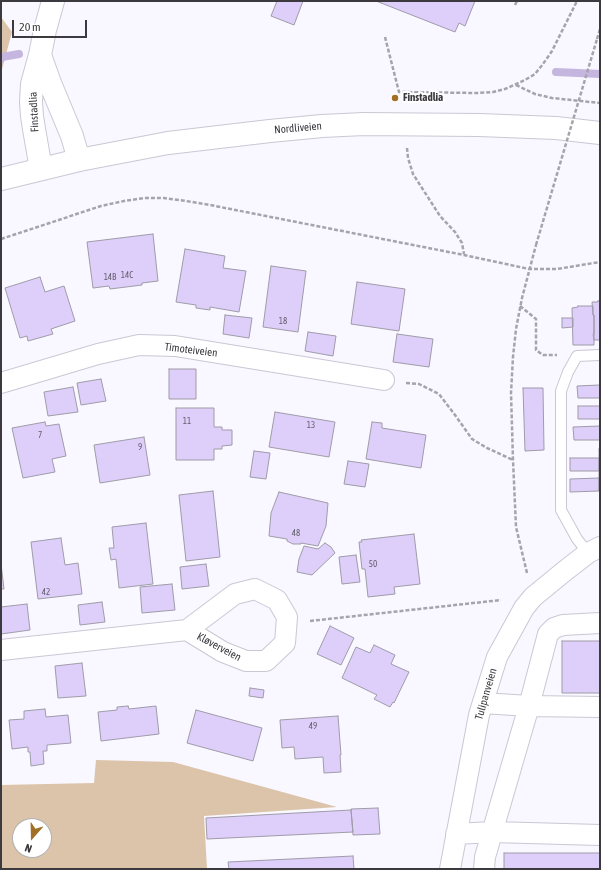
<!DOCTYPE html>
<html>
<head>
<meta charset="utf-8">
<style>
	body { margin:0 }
	#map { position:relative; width:601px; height:870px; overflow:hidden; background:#f9f7ff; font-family:"Asap Condensed",sans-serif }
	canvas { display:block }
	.frame { position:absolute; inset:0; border:2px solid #3c3a3f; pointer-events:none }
	.north { position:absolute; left:12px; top:818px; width:40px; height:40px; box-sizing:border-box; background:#fff; border:1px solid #b1b0b2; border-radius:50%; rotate:200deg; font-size:11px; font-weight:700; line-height:16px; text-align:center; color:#3c3a3f }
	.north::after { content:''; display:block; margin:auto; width:14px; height:18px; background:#a26f26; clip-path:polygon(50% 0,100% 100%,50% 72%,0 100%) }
	.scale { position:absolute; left:12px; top:20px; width:75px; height:18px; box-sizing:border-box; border:2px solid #3c3a3f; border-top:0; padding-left:5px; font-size:12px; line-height:14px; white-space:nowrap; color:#3c3a3f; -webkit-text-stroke:3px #fff; paint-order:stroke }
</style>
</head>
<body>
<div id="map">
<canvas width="601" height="870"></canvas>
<div class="frame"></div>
<div class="north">N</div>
<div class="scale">20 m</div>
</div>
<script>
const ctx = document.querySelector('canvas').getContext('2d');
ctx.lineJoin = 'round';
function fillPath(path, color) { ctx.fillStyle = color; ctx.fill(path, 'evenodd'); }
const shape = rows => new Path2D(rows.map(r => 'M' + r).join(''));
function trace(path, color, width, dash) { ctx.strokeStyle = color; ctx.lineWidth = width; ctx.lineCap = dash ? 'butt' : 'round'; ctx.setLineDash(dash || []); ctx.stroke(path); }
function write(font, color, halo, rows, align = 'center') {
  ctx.font = font + ' "Asap Condensed",sans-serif'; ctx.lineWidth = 4; ctx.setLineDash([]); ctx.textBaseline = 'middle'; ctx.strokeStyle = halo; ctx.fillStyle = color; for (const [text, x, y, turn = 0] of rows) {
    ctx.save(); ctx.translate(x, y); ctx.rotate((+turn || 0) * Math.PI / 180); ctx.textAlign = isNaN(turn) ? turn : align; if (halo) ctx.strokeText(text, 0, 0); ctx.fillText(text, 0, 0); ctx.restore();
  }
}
fillPath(shape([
	[1,17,12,32,1,73],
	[96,760,173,762,337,807,204,816,207,869,1,869,1,785,94,783],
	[20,826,44,826,44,850,20,850]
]), '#dbc4a9');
trace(shape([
	[1,59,2,57,19,54],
	[556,72,600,74]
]), '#c5b6e0', 8);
const building = shape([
	[277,1,303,1,294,25,271,16,277,1],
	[376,1,475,1,465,26,459,23,455,32,376,1],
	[153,234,158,281,142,283,142,285,110,289,109,286,93,288,87,242,153,234],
	[185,249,225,256,223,268,246,271,239,312,210,307,210,310,196,308,196,305,176,302,185,249],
	[271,266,306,271,298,332,263,327,271,266],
	[40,277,45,292,64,286,75,321,51,329,53,334,28,341,27,336,20,338,5,288,40,277],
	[357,282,405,289,399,331,351,324,357,282],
	[598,301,600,301,600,340,594,340,593,334,594,334,594,315,593,315,592,302,598,302,598,301],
	[578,306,593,306,593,315,594,315,594,345,573,345,572,308,578,307,578,306],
	[225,315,252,318,249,338,223,334,225,315],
	[562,318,573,318,573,327,562,328,562,318],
	[308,332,336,336,333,356,305,351,308,332],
	[397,334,433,339,429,367,393,362,397,334],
	[169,369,196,369,196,399,169,399,169,369],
	[101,379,106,401,81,405,77,383,101,379],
	[600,385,600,398,578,398,577,386,600,385],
	[73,387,78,412,48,416,44,392,73,387],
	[523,388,543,388,544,450,525,451,523,388],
	[578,406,600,406,600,419,578,419,578,406],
	[176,408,214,408,214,427,222,427,222,430,232,430,232,445,222,446,222,449,214,449,214,460,176,460,176,408],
	[275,412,335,422,329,457,269,447,275,412],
	[45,422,46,426,59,424,66,456,52,459,55,472,23,478,12,428,45,422],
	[372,422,382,423,382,428,426,435,421,468,366,459,372,422],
	[600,426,600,440,574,440,573,427,600,426],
	[144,437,150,475,100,483,94,445,144,437],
	[599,449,600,449,600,469,599,469,599,449],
	[254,451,270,453,266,479,250,477,254,451],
	[570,458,599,458,599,471,570,471,570,458],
	[348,461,369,464,365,487,344,484,348,461],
	[599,469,600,469,600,491,599,491,599,469],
	[599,478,599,491,570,492,570,479,599,478],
	[213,491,220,557,186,561,179,495,213,491],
	[279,492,328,503,326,526,318,546,301,543,301,544,293,544,287,541,287,539,269,536,271,513,279,492],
	[146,523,153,584,119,588,116,559,111,560,109,548,114,548,112,527,146,523],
	[414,534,420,584,394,587,395,594,368,597,365,569,362,569,359,542,362,542,361,540,414,534],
	[61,538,65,565,78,563,82,594,38,599,31,542,61,538],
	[325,543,331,547,335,553,312,575,297,572,299,559,304,546,318,549,325,543],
	[356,555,360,582,342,584,339,557,356,555],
	[1,564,4,589,1,589,1,564],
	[206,564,209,586,182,589,180,567,206,564],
	[172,584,175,610,142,613,140,587,172,584],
	[102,602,105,622,80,625,78,605,102,602],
	[27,604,30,630,1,634,1,607,27,604],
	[330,626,354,638,341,665,317,654,330,626],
	[562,641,600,641,600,693,562,693,562,641],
	[374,645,395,655,391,664,409,672,394,703,393,702,390,707,374,699,377,695,342,678,356,647,370,653,374,645],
	[82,663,86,696,58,698,55,666,82,663],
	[250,688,264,690,263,698,249,696,250,688],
	[128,706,129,709,156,706,159,734,101,741,98,712,117,710,117,707,128,706],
	[45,709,46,717,68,715,71,743,47,745,47,751,43,751,44,764,31,766,30,752,28,752,28,747,12,749,9,720,24,719,24,711,45,709],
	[196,710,262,728,253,761,187,743,196,710],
	[338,716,341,755,340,755,341,772,324,773,323,757,295,759,294,747,282,748,280,720,338,716],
	[378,808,380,834,353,835,351,809,378,808],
	[351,810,353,832,207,839,206,818,351,810],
	[504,853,600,853,600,869,504,869,504,853],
	[353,856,354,869,229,869,228,862,353,856]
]);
fillPath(building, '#decffa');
trace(building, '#9f9ba8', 1);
const service = shape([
	[588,553,577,539,561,510,561,391,568,372,577,356,600,355]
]);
const minor = shape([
	[1,383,98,354,139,345,175,346,384,380],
	[1,650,187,630,235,594,255,589,277,600,287,617,285,643,266,661,246,661,223,652,187,630],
	[483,703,529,706,600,707],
	[456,834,492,832,600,835],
	[450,869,479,715,497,657,524,608,533,597,566,570,588,553,600,547],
	[484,869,485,857,529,706,548,634,554,628,563,625,600,623]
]);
const tertiary = shape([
	[40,55,50,83,72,136,79,160],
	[41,169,34,129,32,116,31,102,32,84,40,55,45,30,53,1]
]);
const secondary = shape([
	[1,179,79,160,168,143,270,131,322,126,364,124,479,125,556,128,600,133]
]);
trace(service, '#cbc7d4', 12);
trace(minor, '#cbc7d4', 22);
trace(tertiary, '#cbc7d4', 24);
trace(secondary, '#cbc7d4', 24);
trace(shape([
	[515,5,517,1],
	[385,37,399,92,478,93,493,92,505,89,525,80,535,74,543,64,552,51,577,1],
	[597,39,600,29],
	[516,85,535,94,552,98,600,103],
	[407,148,408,158,413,174,440,216,455,232,462,243,464,254],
	[1,239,101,206,124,201,144,198,164,198,186,201,210,205,464,255,529,269,557,269,600,262],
	[520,306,536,319,536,350,543,355,557,355],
	[406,383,419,384,439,394,455,415,472,439,487,448,513,460],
	[527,573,516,527,513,460,511,393,513,357,516,329,522,298,536,245],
	[310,621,501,600]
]), '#a6a4ab', 2.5, [4, 2]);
trace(service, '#fff', 10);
trace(minor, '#fff', 20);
trace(tertiary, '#fff', 22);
trace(secondary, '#fff', 22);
trace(shape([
	[536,245,597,39]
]), '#a6a4ab', 2.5, [4, 2]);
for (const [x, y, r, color] of [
	[395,98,4,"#a26f26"]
]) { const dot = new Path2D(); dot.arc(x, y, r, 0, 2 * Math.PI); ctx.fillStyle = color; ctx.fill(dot); trace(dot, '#fff', 1.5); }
write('9px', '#645f6e', null, [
	["14C",127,275],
	["14B",110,277],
	["18",283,321],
	["11",187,421],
	["13",311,425],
	["7",40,435],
	["9",140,447],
	["48",296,533],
	["50",373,564],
	["42",46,592],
	["49",313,726]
]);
write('bold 11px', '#3c3a3f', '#fff', [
	["Finstadlia",403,98]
], 'left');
write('11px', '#3c3a3f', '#fff', [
	["Finstadlia",34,112,-93],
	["Nordliveien",298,128,-5],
	["Timoteiveien",191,350,7],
	["Kløverveien",219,647,28],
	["Tulipanveien",486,694,-74]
]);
</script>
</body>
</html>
